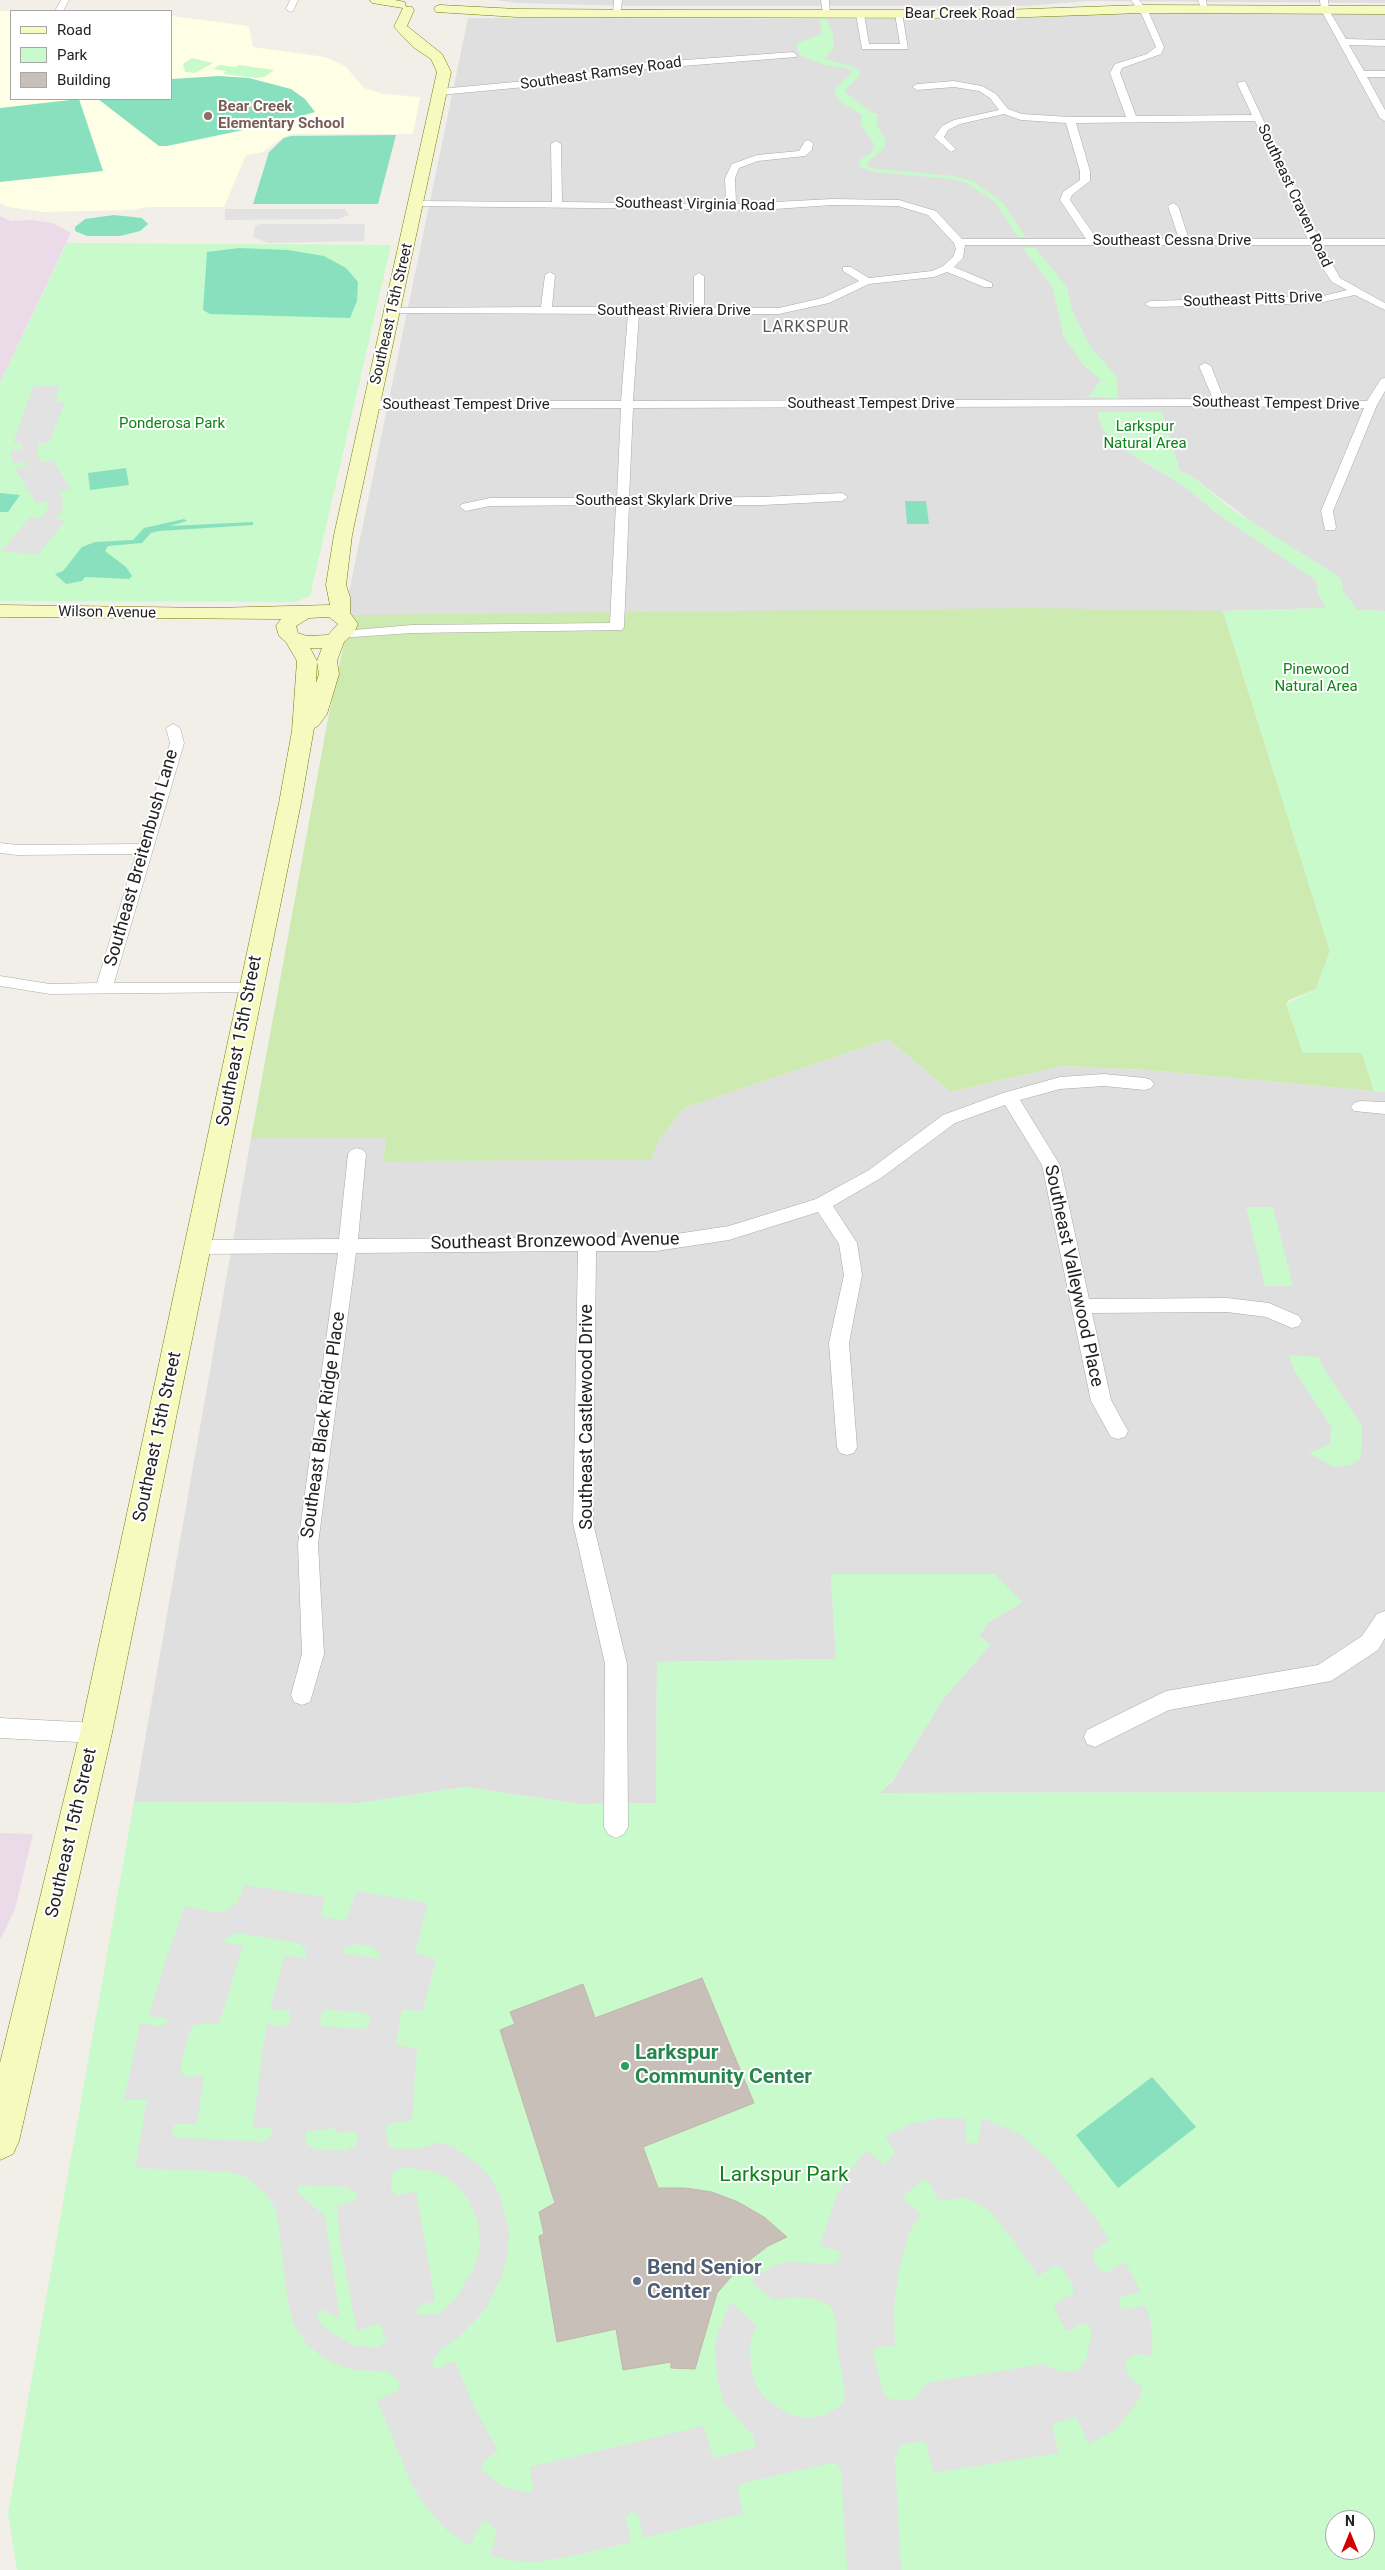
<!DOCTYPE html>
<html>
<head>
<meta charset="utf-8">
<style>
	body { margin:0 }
	#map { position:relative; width:1385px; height:2570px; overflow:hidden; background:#f2efe9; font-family:Roboto,sans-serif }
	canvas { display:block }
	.legend { position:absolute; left:10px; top:10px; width:162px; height:90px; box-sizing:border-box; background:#fff; border:1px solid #a7a7a7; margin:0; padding:6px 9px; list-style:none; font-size:15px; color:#222 }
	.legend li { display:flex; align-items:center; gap:10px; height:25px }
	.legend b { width:25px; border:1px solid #a7a7a7 }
	.north { position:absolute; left:1325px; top:2510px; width:50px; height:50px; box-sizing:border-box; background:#fff; border:1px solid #a7a7a7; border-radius:50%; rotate:0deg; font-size:14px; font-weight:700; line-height:20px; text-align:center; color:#222 }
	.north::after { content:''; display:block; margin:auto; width:18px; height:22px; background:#d40000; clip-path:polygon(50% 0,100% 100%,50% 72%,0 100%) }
</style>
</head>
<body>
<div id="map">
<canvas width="1385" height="2570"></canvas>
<ul class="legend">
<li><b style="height:6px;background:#f7fabf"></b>Road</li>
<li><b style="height:14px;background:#c8facc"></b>Park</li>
<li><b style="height:14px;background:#c7bfb8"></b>Building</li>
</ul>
<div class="north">N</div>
</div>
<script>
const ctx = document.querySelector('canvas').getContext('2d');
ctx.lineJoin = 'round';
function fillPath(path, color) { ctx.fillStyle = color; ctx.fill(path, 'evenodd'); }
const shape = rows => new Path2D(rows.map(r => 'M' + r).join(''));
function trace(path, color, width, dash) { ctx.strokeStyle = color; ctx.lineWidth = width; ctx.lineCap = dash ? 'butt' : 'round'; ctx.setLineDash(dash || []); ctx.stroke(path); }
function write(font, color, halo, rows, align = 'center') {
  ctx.font = font + ' Roboto,sans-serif'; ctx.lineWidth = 4; ctx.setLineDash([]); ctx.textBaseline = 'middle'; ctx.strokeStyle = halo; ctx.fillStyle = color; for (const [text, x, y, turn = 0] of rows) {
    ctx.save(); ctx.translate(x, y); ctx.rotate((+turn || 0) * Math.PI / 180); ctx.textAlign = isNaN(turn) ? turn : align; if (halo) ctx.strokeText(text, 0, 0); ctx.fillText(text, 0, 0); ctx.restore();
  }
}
fillPath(shape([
	[494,0,1385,0,1385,3,1090,1,1025,6,631,6,518,3],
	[1099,14,1385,14,1385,611,1357,610,1343,591,1190,475,1180,472,1162,412,1100,412,1098,415,1136,457,1184,486,1218,514,1316,580,1319,596,1327,608,1223,611,344,616,468,18,1010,19],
	[888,1039,951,1092,1062,1066,1146,1070,1385,1092,1385,1792,879,1793,892,1782,943,1699,990,1645,979,1636,989,1622,1022,1602,831,1574,836,1659,657,1662,656,1803,580,1804,465,1787,359,1803,134,1802,251,1138,386,1138,383,1161,658,1141,684,1108]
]), '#e0dfdf');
fillPath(shape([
	[0,216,11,221,32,220,52,223,71,233,0,383],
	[0,1833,33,1834,15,1909,0,1940]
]), '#ebdbe8');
fillPath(shape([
	[0,11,104,11,11,11,11,99,171,99,171,16,249,26,253,47,325,57,345,66,364,88,383,94,420,97,413,134,292,134,282,138,263,152,246,155,224,207,148,207,131,210,44,212,8,207,0,203]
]), '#ffffe5');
fillPath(shape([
	[1031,608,1223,611,1330,951,1316,989,1289,1000,1286,1004,1303,1053,1362,1053,1374,1091,1146,1070,1062,1066,951,1092,888,1039,684,1108,658,1141,651,1160,383,1161,386,1138,251,1138,327,724,350,615]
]), '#cdebb0');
fillPath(shape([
	[820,18,826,18,833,34,834,48,824,59,854,67,860,73,859,76,845,90,846,93,872,113,877,113,877,125,886,140,885,147,868,162,868,166,877,169,953,176,973,181,1002,202,1026,237,1018,237,995,202,967,183,951,179,875,172,860,167,859,161,872,152,874,144,861,125,862,115,841,102,834,93,836,87,853,72,846,68,825,65,801,56,796,46,800,42,822,34],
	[192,58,213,63,195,73,185,72,183,64],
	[219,65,236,67,239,65,274,70,264,77,256,78,223,74,226,71,213,69],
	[67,243,391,245,310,596,295,602,0,601,0,383],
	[1023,248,1035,248,1067,287,1072,310,1090,346,1117,377,1118,399,1088,397,1101,380,1083,365,1063,335,1053,288],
	[1100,412,1162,412,1180,472,1190,475,1233,510,1341,578,1343,591,1357,610,1385,611,1385,1092,1374,1091,1362,1053,1303,1053,1286,1004,1316,989,1330,951,1223,611,1326,608,1319,596,1316,580,1218,514,1184,486,1125,450,1104,432,1098,418],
	[1246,1207,1273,1207,1293,1286,1265,1286],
	[1289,1355,1319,1357,1322,1366,1362,1426,1361,1458,1351,1465,1334,1467,1309,1453,1330,1444,1331,1427,1294,1370],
	[831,1574,994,1574,1023,1602,989,1622,979,1636,990,1645,943,1699,892,1782,880,1793,1385,1792,1385,2570,17,2570,8,2513,134,1802,359,1803,465,1787,580,1804,656,1803,657,1662,836,1659],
	[1335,2520,1365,2520,1365,2550,1335,2550]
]), '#c8facc');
fillPath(shape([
	[219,76,249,78,291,89,305,99,315,112,277,123,167,146,159,146,98,99,171,99,171,79],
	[79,99,103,171,0,182,0,108],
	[396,135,378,204,253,204,269,152,284,138,291,136],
	[114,215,142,218,148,224,140,231,120,236,87,236,75,231,75,227,85,219],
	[239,248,288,250,324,256,346,268,358,282,357,301,350,318,210,314,203,310,207,252],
	[126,468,129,485,90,490,88,473],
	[0,493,20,495,8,512,0,512],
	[905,501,926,501,929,524,907,524],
	[184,519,187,521,170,526,253,522,253,525,159,531,151,533,142,543,108,546,105,551,126,567,132,576,129,579,85,577,82,581,66,584,55,574,63,571,82,547,95,542,133,540,144,528],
	[1152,2077,1196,2127,1118,2188,1076,2135]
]), '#88e0be');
fillPath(shape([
	[225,209,345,209,349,215,339,219,225,220],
	[260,224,365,224,364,241,268,243,253,237,255,226],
	[34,385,60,385,55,402,65,402,49,443,39,443,37,452,41,462,53,460,70,489,60,492,63,500,62,511,56,519,65,521,38,555,2,551,30,517,41,518,48,509,47,502,36,503,15,468,27,466,25,462,14,464,11,455,11,450,22,449,22,443,13,443],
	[244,1885,325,1897,321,1916,342,1921,347,1918,356,1891,428,1903,415,1953,436,1959,423,2011,402,2010,396,2042,400,2046,417,2048,412,2121,390,2123,386,2127,387,2140,390,2147,398,2149,423,2148,439,2142,453,2147,479,2165,491,2178,500,2195,509,2232,507,2258,502,2275,486,2309,458,2338,441,2349,432,2362,433,2367,437,2369,455,2361,474,2407,498,2451,483,2462,481,2469,502,2486,529,2493,533,2488,530,2467,704,2426,713,2458,754,2448,756,2443,753,2436,724,2403,717,2377,715,2348,717,2336,730,2302,757,2326,751,2340,750,2351,752,2374,757,2387,766,2399,788,2414,806,2418,826,2415,840,2406,844,2400,845,2392,837,2348,836,2320,831,2306,814,2299,797,2297,773,2300,750,2280,775,2265,790,2262,832,2264,841,2260,839,2251,820,2245,836,2198,849,2172,867,2150,885,2166,895,2152,885,2136,910,2124,938,2118,966,2119,966,2141,974,2144,978,2142,982,2118,1020,2134,1052,2163,1093,2214,1109,2240,1094,2250,1093,2258,1098,2268,1106,2273,1125,2262,1141,2292,1122,2296,1119,2299,1120,2306,1126,2309,1146,2306,1151,2323,1153,2356,1137,2354,1126,2360,1125,2365,1129,2377,1143,2388,1137,2403,1116,2429,1089,2444,1076,2417,1054,2423,1053,2429,1059,2453,933,2473,926,2443,921,2441,901,2445,895,2458,901,2570,847,2570,841,2469,836,2463,830,2463,740,2484,738,2489,743,2514,643,2538,639,2515,631,2512,626,2518,631,2542,579,2555,536,2562,521,2562,490,2556,497,2530,485,2521,481,2524,470,2546,445,2529,425,2506,411,2483,377,2400,398,2391,400,2384,389,2372,356,2370,343,2367,322,2357,306,2343,293,2323,287,2296,278,2222,275,2208,267,2195,246,2177,231,2172,135,2168,147,2100,124,2100,140,2024,161,2026,168,2021,166,2018,149,2016,164,1965,185,1906,215,1912,226,1911,237,1903],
	[237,1933,299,1943,306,1949,305,1958,285,1955,270,2009,290,2011,290,2022,284,2026,267,2024,263,2046,253,2128,271,2128,272,2134,265,2141,259,2141,178,2138,171,2132,175,2124,197,2124,204,2076,185,2077,180,2070,189,2032,193,2026,199,2024,219,2024,243,1946,225,1943,224,1939],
	[356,1944,371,1946,380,1953,381,1959,343,1953,344,1948],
	[327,2010,367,2013,370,2018,368,2026,363,2029,322,2026,320,2023,322,2012],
	[335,2128,335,2133,356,2131,358,2140,355,2146,344,2151,314,2149,306,2143,306,2132],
	[404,2167,436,2172,454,2182,469,2201,478,2222,480,2246,474,2268,456,2298,440,2313,420,2315,416,2312,418,2307,435,2300,416,2192,397,2195,391,2191,392,2175,395,2171],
	[924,2179,929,2182,938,2200,967,2198,989,2210,1014,2241,1038,2276,1056,2265,1062,2269,1073,2285,1073,2293,1053,2306,1066,2331,1084,2323,1090,2327,1092,2333,1086,2360,1078,2371,1062,2372,1042,2364,926,2383,916,2398,905,2400,894,2400,884,2396,873,2351,877,2347,895,2346,894,2307,899,2269,909,2233,921,2213,905,2201,904,2195],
	[302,2185,346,2187,357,2193,354,2202,337,2205,340,2242,357,2331,380,2323,386,2339,379,2348,352,2345,326,2329,317,2318,319,2312,323,2310,340,2319,325,2216,298,2193,297,2188]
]), '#e2e2e2');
const building = shape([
	[702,1978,754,2103,643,2147,658,2188,685,2188,712,2192,738,2202,764,2217,787,2237,768,2246,738,2269,717,2293,695,2369,671,2368,671,2362,623,2370,616,2329,557,2342,539,2236,544,2234,539,2212,555,2203,500,2030,515,2024,510,2012,583,1984,595,2018,702,1978]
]);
fillPath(building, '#c7bfb8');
trace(building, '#c4b6ab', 1);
const street = shape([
	[61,0,69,0,63,11,55,11,61,0],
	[290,0,298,0,293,11,290,12,286,9,290,0],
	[614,0,622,0,620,16,613,14,614,0],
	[821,0,829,0,830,16,823,14,821,0],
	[1131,0,1139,0,1149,13,1164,47,1161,54,1122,68,1120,73,1136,116,1252,115,1237,83,1245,81,1319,239,1385,239,1385,245,1322,245,1340,278,1385,303,1385,310,1355,295,1323,302,1291,304,1150,307,1145,304,1150,301,1323,296,1347,290,1332,282,1321,266,1311,245,965,245,963,258,954,267,992,283,992,287,984,287,947,272,934,277,869,284,829,303,779,314,639,314,633,401,1213,399,1199,366,1205,363,1211,366,1224,399,1367,401,1381,379,1385,378,1385,391,1377,405,1333,511,1336,527,1335,530,1325,530,1321,511,1364,408,1220,406,633,408,629,498,763,497,842,493,848,497,842,501,763,505,629,505,624,627,622,630,412,633,338,638,336,635,343,631,412,625,610,623,616,505,490,506,466,511,460,507,462,504,490,498,617,498,621,408,370,409,364,405,370,401,621,401,628,314,393,313,387,310,389,308,541,307,545,275,550,272,555,275,552,307,694,307,694,276,699,273,704,276,704,308,779,308,822,298,859,281,843,271,843,267,851,267,869,278,932,271,943,266,953,257,956,249,954,243,928,215,898,206,832,205,761,210,416,206,412,205,412,201,552,202,551,144,556,141,561,144,562,202,726,204,725,178,732,164,757,155,799,151,805,141,808,140,813,143,812,150,805,156,758,161,739,168,735,178,736,204,832,199,899,200,936,211,962,239,1086,239,1060,200,1063,192,1080,180,1080,171,1066,123,1021,120,1004,114,960,124,948,130,944,137,956,149,951,152,934,137,942,126,954,120,999,110,990,98,979,91,954,87,917,90,912,87,917,84,954,81,982,86,996,94,1008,109,1022,114,1070,117,1126,117,1110,73,1115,64,1147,54,1156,47,1142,15,1131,0],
	[1255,121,1308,239,1189,239,1178,206,1173,203,1168,206,1179,239,1097,239,1070,200,1072,195,1090,181,1090,171,1076,123,1255,121],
	[1198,0,1206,0,1208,11,1202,11,1198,0],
	[1320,0,1328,0,1329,10,1346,39,1385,40,1385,46,1349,45,1364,71,1385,71,1385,77,1367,77,1385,110,1385,121,1380,118,1321,10,1320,0],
	[860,11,864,14,869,44,900,44,895,14,902,12,908,49,862,49,856,14,860,11],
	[793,52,797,55,796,57,632,70,546,85,440,95,435,92,440,89,546,79,632,64,793,52],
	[173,724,180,728,184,743,114,983,250,983,256,984,258,988,256,992,50,994,0,986,0,976,50,984,97,983,136,854,17,855,0,853,0,843,17,845,139,844,170,743,166,728,173,724],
	[1104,1074,1145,1078,1151,1080,1154,1084,1151,1088,1145,1090,1104,1086,1060,1089,1020,1100,1060,1165,1089,1299,1227,1298,1269,1303,1299,1316,1302,1321,1299,1326,1292,1328,1266,1317,1227,1312,1092,1313,1111,1400,1128,1431,1125,1437,1118,1439,1111,1437,1091,1401,1042,1165,1005,1105,955,1123,881,1178,833,1206,857,1243,862,1275,849,1343,857,1447,854,1453,847,1455,840,1453,837,1447,829,1343,844,1275,839,1244,818,1212,729,1240,656,1251,596,1251,593,1523,627,1664,628,1827,624,1834,616,1838,608,1834,604,1827,605,1664,573,1523,578,1251,356,1253,318,1544,324,1654,310,1702,302,1705,294,1702,291,1695,302,1654,298,1544,338,1253,198,1254,191,1252,189,1247,191,1242,198,1240,339,1239,348,1154,351,1150,357,1148,363,1150,366,1154,358,1239,656,1237,729,1226,816,1199,869,1170,943,1115,1003,1093,1060,1077,1104,1074],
	[1360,1101,1385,1102,1385,1114,1354,1111,1351,1107,1354,1103,1360,1101],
	[1385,1611,1385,1638,1378,1650,1331,1681,1169,1710,1095,1747,1087,1744,1084,1737,1087,1730,1166,1691,1318,1665,1362,1636,1377,1614,1385,1611],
	[0,1718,96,1723,104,1726,107,1733,104,1740,96,1743,0,1738,0,1718]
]);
const secondary = shape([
	[370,0,395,0,405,2,406,7,412,7,414,10,407,26,442,54,451,72,352,535,346,585,350,597,350,613,358,624,354,633,344,642,337,661,339,674,327,714,318,726,314,728,301,803,112,1733,19,2141,13,2154,0,2160,0,2063,80,1733,279,803,292,731,297,661,286,642,279,636,276,626,281,619,0,617,0,605,213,608,330,605,326,585,334,535,437,72,431,59,413,47,394,27,403,8,372,3,370,0],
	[329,617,338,624,328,635,307,636,298,633,296,626,309,618,329,617],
	[310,648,322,648,317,661,310,648],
	[317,662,319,674,316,683,317,662],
	[440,5,517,9,686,10,1001,10,1141,5,1385,6,1385,14,1141,13,1001,18,517,17,436,12,434,9,436,6,440,5]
]);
trace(street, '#a9a9a9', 1);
trace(secondary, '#707d05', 1);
fillPath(street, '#fff');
fillPath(secondary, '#f7fabf');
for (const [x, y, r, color] of [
	[208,116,5,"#8d6e63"],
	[625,2066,5,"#2e9e5b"],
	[637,2281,5,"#5c6f8a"]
]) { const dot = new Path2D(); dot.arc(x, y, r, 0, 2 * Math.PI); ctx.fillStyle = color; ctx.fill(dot); trace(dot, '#fff', 2); }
write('15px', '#222', '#fff', [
	["Bear Creek Road",960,14],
	["Southeast Ramsey Road",601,74,-8],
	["Southeast Craven Road",1294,196,65],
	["Southeast Virginia Road",695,205,1],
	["Southeast Cessna Drive",1172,241],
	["Southeast Pitts Drive",1253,300,-2],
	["Southeast Riviera Drive",674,311],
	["Southeast 15th Street",392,314,-77],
	["Southeast Tempest Drive",871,404],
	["Southeast Tempest Drive",1276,404,1],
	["Southeast Tempest Drive",466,405],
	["Southeast Skylark Drive",654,501],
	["Wilson Avenue",107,613,1]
]);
write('bold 15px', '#785e54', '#fff', [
	["Bear Creek",218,107],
	["Elementary School",218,124]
], 'left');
write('15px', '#0c8416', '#fff', [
	["Ponderosa Park",172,424],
	["Larkspur",1145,427],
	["Natural Area",1145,444],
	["Pinewood",1316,670],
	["Natural Area",1316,687]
]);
ctx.letterSpacing = '1px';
write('16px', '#555', '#fff', [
	["LARKSPUR",806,328]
]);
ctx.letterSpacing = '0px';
write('18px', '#222', '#fff', [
	["Southeast Breitenbush Lane",142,858,-74],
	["Southeast 15th Street",240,1041,-79],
	["Southeast Bronzewood Avenue",555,1242,-1],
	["Southeast Valleywood Place",1073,1276,78],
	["Southeast Castlewood Drive",587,1417,-90],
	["Southeast Black Ridge Place",324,1425,-82],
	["Southeast 15th Street",158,1437,-78],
	["Southeast 15th Street",72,1833,-77]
]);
write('bold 21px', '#27864d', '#fff', [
	["Larkspur",635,2054],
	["Community Center",635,2078]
], 'left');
write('21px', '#0c8416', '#fff', [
	["Larkspur Park",784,2176]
]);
write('bold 21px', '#4e5e75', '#fff', [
	["Bend Senior",647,2269],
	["Center",647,2293]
], 'left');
</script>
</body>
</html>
